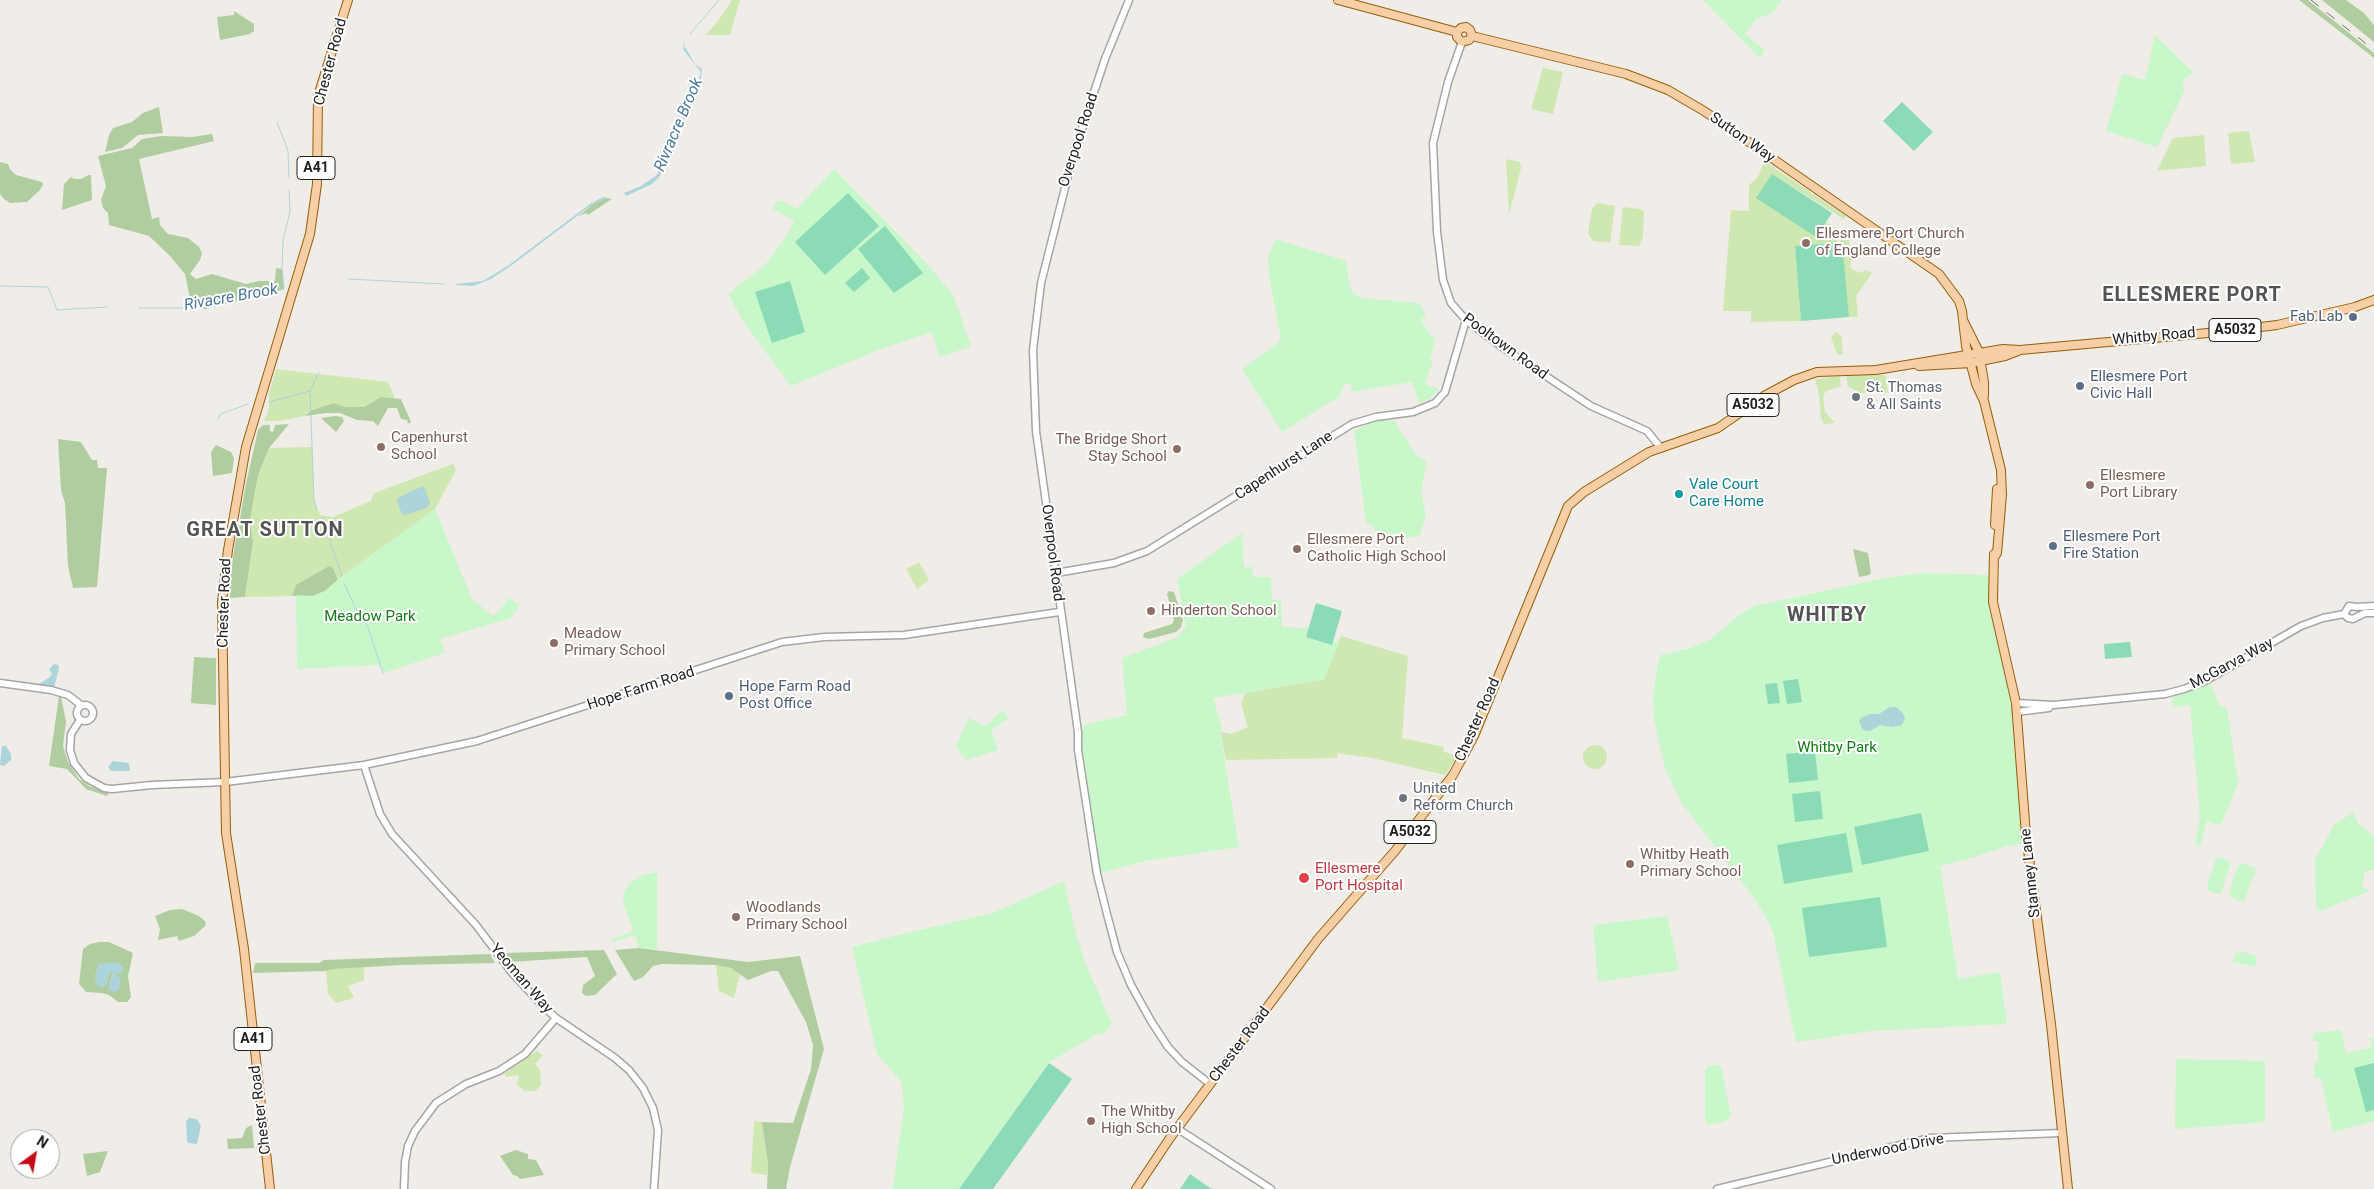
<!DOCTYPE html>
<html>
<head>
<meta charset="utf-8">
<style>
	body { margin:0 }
	#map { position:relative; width:2374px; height:1189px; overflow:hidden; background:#f0ede8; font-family:Roboto,sans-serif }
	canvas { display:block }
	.north { position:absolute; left:10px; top:1129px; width:50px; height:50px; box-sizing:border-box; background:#fff; border:1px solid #a6a6a6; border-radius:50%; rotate:32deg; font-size:14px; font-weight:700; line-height:20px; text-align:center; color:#212121 }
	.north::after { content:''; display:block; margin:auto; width:18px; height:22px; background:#c60b17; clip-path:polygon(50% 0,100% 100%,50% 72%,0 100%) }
</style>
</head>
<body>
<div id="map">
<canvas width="2374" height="1189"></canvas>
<div class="north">N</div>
</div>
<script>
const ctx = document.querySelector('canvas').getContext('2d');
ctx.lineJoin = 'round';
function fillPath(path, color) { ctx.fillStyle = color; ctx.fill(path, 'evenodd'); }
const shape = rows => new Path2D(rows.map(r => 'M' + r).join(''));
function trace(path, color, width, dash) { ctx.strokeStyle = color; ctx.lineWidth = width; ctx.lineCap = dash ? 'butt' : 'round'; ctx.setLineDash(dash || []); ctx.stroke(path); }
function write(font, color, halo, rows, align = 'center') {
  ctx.font = font + ' Roboto,sans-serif'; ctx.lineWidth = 4; ctx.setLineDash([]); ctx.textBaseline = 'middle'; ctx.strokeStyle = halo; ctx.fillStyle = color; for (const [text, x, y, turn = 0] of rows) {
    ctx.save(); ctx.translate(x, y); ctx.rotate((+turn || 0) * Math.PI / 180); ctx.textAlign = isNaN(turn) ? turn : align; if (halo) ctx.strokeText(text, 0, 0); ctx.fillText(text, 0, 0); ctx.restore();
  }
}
fillPath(shape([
	[732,0,740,0,730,35,706,35,718,21],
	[1543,68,1563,72,1553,114,1531,109],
	[2249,131,2255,162,2231,164,2228,133],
	[2204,135,2206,166,2157,171,2173,138],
	[1506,159,1520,162,1521,168,1509,215],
	[1764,161,1846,216,1844,219,1772,174,1816,237,1826,222,1837,229,1836,233,1838,242,1795,246,1801,321,1751,322,1751,311,1723,311,1731,210,1749,211,1749,185,1758,177],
	[1598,203,1615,206,1610,243,1593,241,1588,234,1592,208],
	[1623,207,1640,209,1644,211,1643,237,1639,246,1619,245],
	[1840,234,1849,236,1851,260,1850,268,1859,273,1866,270,1872,273,1856,296,1858,317,1849,317],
	[1835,332,1841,335,1843,354,1838,355,1831,338],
	[276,369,388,382,395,398,381,397,364,407,315,410,307,412,305,416,280,421,264,421,269,408,269,394],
	[1846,375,1886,375,1888,392,1859,393,1848,386],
	[1840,376,1841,386,1826,391,1823,396,1825,412,1835,423,1824,424,1821,417,1819,395,1815,379],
	[312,447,314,500,320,515,333,517,371,501,374,493,453,464,456,470,435,509,338,580,333,568,329,566,296,585,292,596,245,597,253,542,250,520,258,475,269,448],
	[919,562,929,580,917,589,906,569],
	[1341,636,1408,656,1402,738,1444,747,1443,751,1457,757,1445,775,1372,758,1337,753,1337,758,1226,760,1220,732,1231,734,1248,727,1241,704,1245,693,1324,679],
	'1583 757a12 12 0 1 1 24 0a12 12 0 1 1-24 0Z',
	[716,965,731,968,740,974,734,998,719,991],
	[364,967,364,980,348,986,354,998,336,1003,328,994,326,971,334,969],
	[536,1051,543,1055,535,1064,540,1070,541,1085,535,1091,525,1091,516,1084,519,1078,517,1075,506,1077,504,1074],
	[754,1121,762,1122,768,1164,767,1175,751,1173]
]), '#cfe7b1');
fillPath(shape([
	[2299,0,2308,0,2374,53,2374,58],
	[2322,0,2346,0,2364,13,2374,25,2374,42],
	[234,11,254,24,254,31,250,34,220,40,217,17,234,15],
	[159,107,163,133,138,135,122,148,105,152,109,135,113,128,132,122,143,113],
	[212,134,214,141,139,159,152,219,159,217,160,225,168,234,188,238,199,247,202,253,200,260,190,274,196,279,212,274,246,284,259,281,275,281,276,268,282,269,284,289,206,309,192,308,185,274,170,256,149,236,109,225,108,213,103,208,101,200,106,186,98,156,132,148,142,139,161,136,192,137],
	[0,162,8,164,10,169,16,175,42,182,43,185,39,191,27,202,10,203,4,199,0,194],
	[89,175,91,175,92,200,62,210,64,184,71,177,74,179,81,179],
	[604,199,612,199,588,215,586,213,578,217,593,204],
	[381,397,401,399,411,422,408,424,407,420,401,419,397,408,388,408,378,426,373,421,357,420,340,413,326,413,305,416,310,411,334,403,344,407,364,407],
	[335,416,342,417,344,421,336,432,321,418],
	[289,424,269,448,258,475,250,520,242,521,240,518,246,484,258,430,263,425,270,425,270,431,273,432,275,425],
	[58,439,81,442,92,460,97,460,98,468,107,468,97,587,73,588,68,566,65,503,61,490],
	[216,445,231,452,234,458,232,473,213,476,211,452],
	[250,523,253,542,245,597,230,598,230,577,238,525],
	[1853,549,1868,553,1871,573,1869,575,1859,577],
	[329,566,333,568,338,580,325,591,313,596,292,596,296,585],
	[1169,591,1174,592,1183,620,1181,627,1176,632,1149,639,1143,637,1144,633,1172,624,1174,620,1167,594],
	[194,657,216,658,216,705,191,703],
	[59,696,61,697,66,721,63,746,68,762,79,779,89,786,109,794,107,796,86,789,67,769,49,766],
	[182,909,199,916,206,922,205,926,194,936,179,941,177,936,158,940,160,929,155,916,170,910],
	[100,942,109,942,133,953,128,976,131,997,127,1002,118,1002,109,995,102,993,86,992,79,984,83,949,90,944],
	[118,963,123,968,119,973,115,974,109,985,113,973,109,973,105,986,95,977,99,964],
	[639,948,748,962,800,956,824,1049,790,1167,786,1189,767,1189,768,1164,762,1122,793,1123,811,1069,813,1045,806,1022,778,971,771,971,748,980,731,968,716,965,662,964,653,966,643,977,634,981,615,950],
	[604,950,617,974,595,995,586,996,582,993,583,985,595,976,587,957,510,962,504,953],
	[490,954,495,963,401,965,334,969,326,971,253,973,255,963,319,963,324,960],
	[252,1125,254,1148,228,1149,227,1139,242,1138,246,1128],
	[516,1150,528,1154,528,1159,536,1160,544,1175,520,1179,517,1176,513,1175,500,1156],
	[108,1151,100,1172,87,1176,83,1154]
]), '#b0cd9f');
fillPath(shape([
	[1703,0,1782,0,1772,13,1756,19,1745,34,1765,50,1760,58],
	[2155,35,2194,73,2184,79,2183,83,2185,90,2157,147,2106,131,2122,74,2145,80],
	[834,169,929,266,954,296,971,347,939,357,932,332,876,351,791,386,745,324,728,294,765,265,786,237,794,221,773,209,777,201,781,201,797,209],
	[1275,239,1346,261,1350,287,1353,293,1361,298,1419,303,1426,315,1421,320,1431,336,1436,338,1430,359,1433,361,1425,384,1439,389,1428,400,1419,403,1412,382,1351,392,1352,384,1344,384,1340,396,1282,432,1242,369,1278,343,1281,339,1269,276,1268,258],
	[1394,420,1416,455,1427,462,1421,491,1426,516,1420,536,1394,540,1390,535,1383,536,1376,533,1373,525,1366,523,1354,431,1373,422],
	[435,509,472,599,493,616,501,609,509,598,520,605,511,618,440,639,445,653,383,673,381,665,297,669,296,595,313,596,325,591,342,576],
	[1242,533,1244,567,1252,567,1253,577,1271,577,1272,600,1281,601,1282,627,1309,628,1306,637,1332,644,1333,641,1339,643,1324,679,1213,698,1222,728,1220,733,1239,847,1145,861,1101,873,1080,731,1084,730,1083,725,1127,715,1122,658,1178,637,1186,626,1177,579],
	[1919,573,1990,575,2010,684,2022,844,2007,846,1978,856,1940,866,1958,979,2000,972,2007,1024,1871,1031,1796,1042,1773,932,1765,916,1754,898,1681,802,1665,768,1654,720,1653,695,1658,662,1661,655,1691,648,1711,639,1734,619,1754,606,1876,580],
	[2208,685,2211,685,2219,705,2227,708,2238,782,2221,825,2207,821,2200,846,2195,844,2200,818,2190,705,2173,707,2172,697],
	[1003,710,1009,718,991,730,998,750,966,760,956,747,968,718,986,726],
	[2353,812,2358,823,2374,837,2374,870,2365,871,2362,887,2369,891,2320,911,2316,909,2316,905,2315,860,2334,825],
	[2221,857,2231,862,2221,893,2218,894,2208,891,2207,887,2216,859],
	[2241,863,2254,867,2256,870,2244,902,2232,898,2229,894,2237,868],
	[657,872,657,949,639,948,635,935,612,942,612,939,633,931,623,902,625,890,630,883,643,875],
	[1064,881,1076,934,1084,960,1112,1024,1103,1035,1099,1033,1049,1062,959,1189,893,1189,904,1105,901,1081,877,1054,852,947,902,934,993,913],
	[1667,916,1679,970,1598,982,1593,925],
	[2240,951,2256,956,2256,967,2232,962,2236,953],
	[2341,1030,2346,1053,2372,1048,2370,1037,2374,1039,2374,1121,2333,1132,2321,1078,2314,1078,2314,1063,2318,1062,2318,1041,2312,1041,2314,1033],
	[2176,1059,2265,1061,2265,1122,2175,1129],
	[1719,1065,1721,1067,1731,1116,1726,1121,1709,1125,1706,1123,1705,1119,1705,1073,1708,1066]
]), '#c8f7c9');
fillPath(shape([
	[1902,102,1933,132,1914,151,1883,121],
	[1772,174,1832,213,1816,237,1756,198],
	[848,193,879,226,825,275,795,242],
	[885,226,923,273,894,293,858,249],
	[1842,242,1849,317,1801,321,1795,246],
	[862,268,870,278,854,292,845,283],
	[790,281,805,332,772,343,755,292],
	[1316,603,1342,611,1332,645,1306,637],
	[2130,642,2132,657,2105,659,2104,644],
	[1798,679,1802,702,1787,704,1783,681],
	[1777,683,1780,703,1768,704,1765,684],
	[1815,751,1818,780,1789,783,1786,754],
	[1820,791,1823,819,1795,822,1792,794],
	[1921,813,1929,851,1862,865,1854,827],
	[1846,833,1853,872,1784,884,1777,845],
	[1880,897,1887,947,1809,957,1802,908],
	[1049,1063,1072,1079,993,1189,959,1189],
	[2374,1063,2374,1110,2366,1112,2354,1068],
	[1190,1174,1203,1183,1212,1189,1180,1189]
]), '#8adbb6');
fillPath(shape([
	[685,47,695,64,702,69,700,88,690,104,682,126,671,145,660,176,652,184,626,196,624,193,641,186,657,175,668,146,697,87,701,72,685,52,683,49],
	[603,197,612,199,604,199,593,204,512,265,491,279,473,286,455,285,456,284,483,281,509,265,590,204],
	[421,487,424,487,430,503,428,507,406,515,402,514,397,501,399,497],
	[54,664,58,665,59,668,54,688,39,684,50,677,52,674,49,669],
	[1890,707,1896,707,1902,712,1905,718,1902,725,1892,727,1880,725,1870,731,1863,730,1859,721,1861,718,1870,714,1879,714],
	[2,746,6,746,11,754,11,760,4,766,0,765],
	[113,761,129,763,130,771,111,771,108,767],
	[115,962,121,965,123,970,121,973,115,974,121,979,119,989,114,992,108,989,113,973,109,973,107,984,103,987,96,984,95,977,99,964],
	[189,1118,197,1119,201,1126,197,1144,188,1143,187,1141,186,1121]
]), '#abd4db');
trace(shape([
	[690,34,719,0],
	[684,48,684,43],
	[277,122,288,151,289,178],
	[349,279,444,284],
	[0,286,48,287,57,310,107,307],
	[139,308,192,308,197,304,205,306,284,289,282,269,283,240,290,212,289,190],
	[269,402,310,391],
	[218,419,221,414,248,404],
	[317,509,314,500,310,391,319,372],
	[322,517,342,576],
	[344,583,355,607,368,627,383,673]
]), '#abd4db', 1);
const minor = shape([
	[1129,0,1105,59,1073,156,1041,283,1033,350,1036,431,1078,732,1078,750,1097,874,1107,914,1117,952,1131,985,1151,1021,1168,1047,1182,1062,1210,1084],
	[1462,42,1448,82,1433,143,1437,232,1443,280,1451,303,1466,320,1499,345,1591,406,1647,431,1660,447],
	[1056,573,1114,563,1147,551,1352,424,1376,417,1413,412,1435,403,1445,392,1466,320],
	[2344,614,2349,606,2357,607,2374,606],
	[2344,614,2348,618,2353,619,2365,613,2374,613],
	[0,683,51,690,68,695,81,705],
	[2016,703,2054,705,2165,694,2184,689,2205,681,2301,626,2323,618,2344,614],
	'77 713a8 8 0 1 1 16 0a8 8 0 1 1-16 0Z',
	[2016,712,2049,708],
	[80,720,71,734,70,750,74,763,86,778,104,788,112,789,152,785,225,782,364,765,477,741,782,642,824,637,904,635,1059,612],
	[364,765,380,814,392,834,476,925,513,974,543,1006,556,1018,615,1058,629,1070,643,1088,653,1108,658,1130,654,1189],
	[1178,1129,1271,1189],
	[404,1189,405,1162,408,1146,415,1131,436,1103,466,1084,499,1071,525,1054,556,1018],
	[1717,1189,1930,1138,2061,1133]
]);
const major = shape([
	[1338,0,1457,32],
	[1457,32,1457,37,1462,42,1469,40,1472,36],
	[1457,32,1461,28,1466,27,1470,30,1472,36],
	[1472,36,1626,74,1668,90,1704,111,1939,274,1959,301,1962,311,1966,346,1976,384,1984,401,2001,470,2002,495,1997,553,1994,558],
	[1963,320,1979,352,1984,382,1984,396],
	[1919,366,1971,363,2005,356,2018,351],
	[1995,525,1997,489],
	[1994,554,1993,602,2016,703,2026,835,2051,1024,2068,1189],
	[270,1189,244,949,226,833,222,602,228,550,246,447,310,234,317,184,318,96,348,0],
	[1136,1189,1170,1138,1318,939,1395,851,1453,775,1474,736,1568,506,1584,492,1649,452,1718,428,1764,396,1794,380,1817,372,1876,370,2003,349,2020,350,2219,332,2277,325,2355,307,2374,300]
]);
trace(minor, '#a5a5a5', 9);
trace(major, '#955d08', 10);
trace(minor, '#fff', 6);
trace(major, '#f7cfa6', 8);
trace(shape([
	[2311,0,2374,50]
]), '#6f6f6f', 1, [10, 10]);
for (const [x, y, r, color] of [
	[1806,243,5,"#8d6e63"],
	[2353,317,5,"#5c6f8a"],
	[2080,386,5,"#5c6f8a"],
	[1856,397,5,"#6b7280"],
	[381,447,5,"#8d6e63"],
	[1177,449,5,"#8d6e63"],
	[2090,485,5,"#8d6e63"],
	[1679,494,5,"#0f9aa8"],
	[2053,546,5,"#5c6f8a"],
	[1297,549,5,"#8d6e63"],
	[1151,611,5,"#8d6e63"],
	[554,643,5,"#8d6e63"],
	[729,696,5,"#5c6f8a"],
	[1403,798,5,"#6b7280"],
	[1630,864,5,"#8d6e63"],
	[1304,878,6,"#e0444e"],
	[736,917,5,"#8d6e63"],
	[1091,1121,5,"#8d6e63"]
]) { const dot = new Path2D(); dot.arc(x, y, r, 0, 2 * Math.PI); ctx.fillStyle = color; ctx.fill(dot); trace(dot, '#fff', 2); }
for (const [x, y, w] of [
	[316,168,38],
	[2235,330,52],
	[1753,405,52],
	[1410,832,52],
	[253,1039,38]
]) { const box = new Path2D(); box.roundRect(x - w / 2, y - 11.5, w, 23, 4); ctx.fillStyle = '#fff'; ctx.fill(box); trace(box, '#212121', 1); }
write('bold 14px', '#212121', null, [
	["A41",316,168],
	["A5032",2235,330],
	["A5032",1753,405],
	["A5032",1410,832],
	["A41",253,1039]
]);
write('15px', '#212121', '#fff', [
	["Chester Road",331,62,-75],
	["Sutton Way",1742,138,35],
	["Overpool Road",1079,140,-72],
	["Whitby Road",2154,337,-5],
	["Pooltown Road",1505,347,36],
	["Capenhurst Lane",1284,466,-33],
	["Overpool Road",1052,553,83],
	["Chester Road",225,603,-88],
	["McGarva Way",2232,664,-28],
	["Hope Farm Road",641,689,-18],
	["Chester Road",1478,720,-66],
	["Stanney Lane",2031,873,-96],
	["Yeoman Way",521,979,49],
	["Chester Road",1240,1045,-53],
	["Chester Road",261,1110,-97],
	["Underwood Drive",1888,1150,-11]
]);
write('15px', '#785e54', '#fff', [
	["Ellesmere Port Church",1816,234],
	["of England College",1816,251],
	["Capenhurst",391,438],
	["School",391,455],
	["The Bridge Short",1167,440,"right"],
	["Stay School",1167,457,"right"],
	["Ellesmere",2100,476],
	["Port Library",2100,493],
	["Ellesmere Port",1307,540],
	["Catholic High School",1307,557],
	["Hinderton School",1161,611],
	["Meadow",564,634],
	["Primary School",564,651],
	["Whitby Heath",1640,855],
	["Primary School",1640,872],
	["Woodlands",746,908],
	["Primary School",746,925],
	["The Whitby",1101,1112],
	["High School",1101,1129]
], 'left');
write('15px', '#4e5e75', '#fff', [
	["Fab Lab",2343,317,"right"],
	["Ellesmere Port",2090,377],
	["Civic Hall",2090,394],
	["Ellesmere Port",2063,537],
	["Fire Station",2063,554],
	["Hope Farm Road",739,687],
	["Post Office",739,704]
], 'left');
write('15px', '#5b616d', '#fff', [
	["St. Thomas",1866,388],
	["& All Saints",1866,405],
	["United",1413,789],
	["Reform Church",1413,806]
], 'left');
write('15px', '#0d838f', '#fff', [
	["Vale Court",1689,485],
	["Care Home",1689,502]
], 'left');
write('15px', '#127b14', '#fff', [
	["Meadow Park",370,617],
	["Whitby Park",1837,748]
]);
write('15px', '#be3a42', '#fff', [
	["Ellesmere",1315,869],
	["Port Hospital",1315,886]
], 'left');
write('italic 16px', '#4b799c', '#fff', [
	["Rivracre Brook",679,125,-67],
	["Rivacre Brook",231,298,-10]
]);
ctx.letterSpacing = '1px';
write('bold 20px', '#545454', '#fff', [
	["ELLESMERE PORT",2192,296],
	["GREAT SUTTON",265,531],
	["WHITBY",1827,616]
]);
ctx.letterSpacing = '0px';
</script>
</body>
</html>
